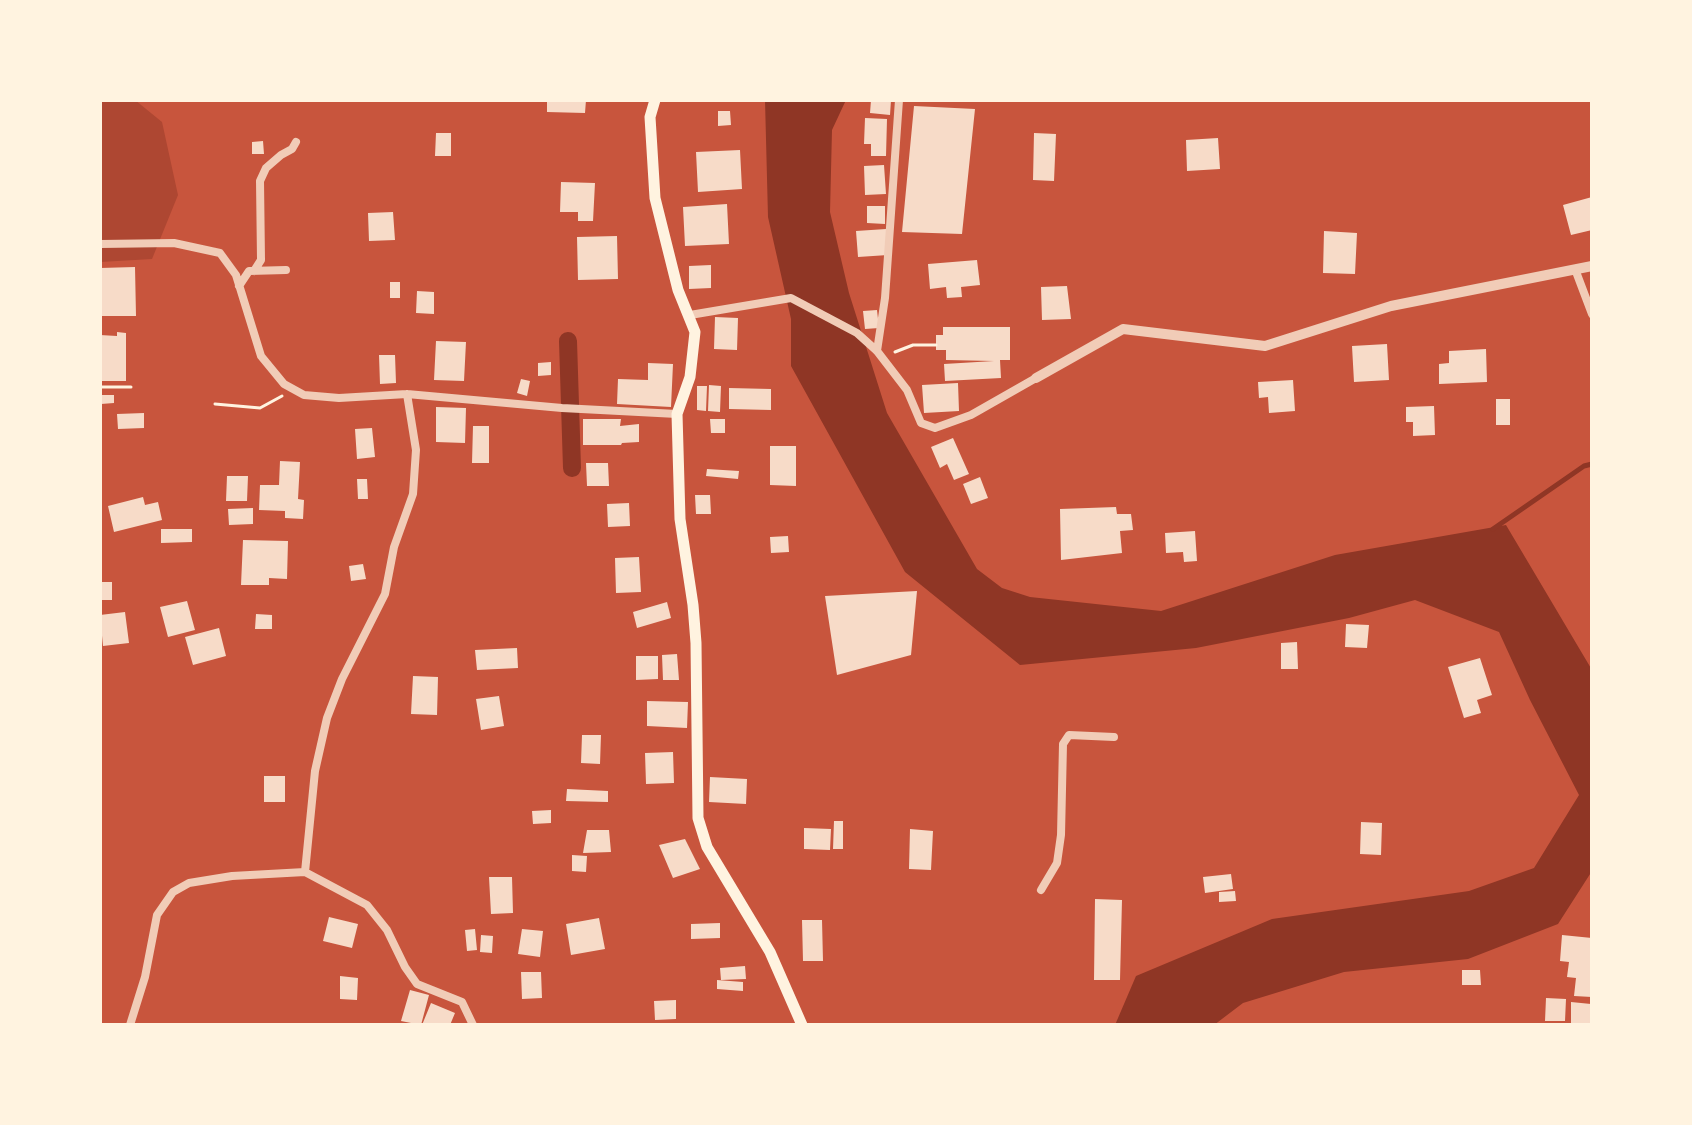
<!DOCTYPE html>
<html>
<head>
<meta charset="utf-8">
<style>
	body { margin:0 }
	#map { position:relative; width:1692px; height:1125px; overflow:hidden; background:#c8553d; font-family:Arial,sans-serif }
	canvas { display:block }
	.frame { position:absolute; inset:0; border:102px solid #fff3e0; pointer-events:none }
</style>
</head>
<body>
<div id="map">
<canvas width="1692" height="1125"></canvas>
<div class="frame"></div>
</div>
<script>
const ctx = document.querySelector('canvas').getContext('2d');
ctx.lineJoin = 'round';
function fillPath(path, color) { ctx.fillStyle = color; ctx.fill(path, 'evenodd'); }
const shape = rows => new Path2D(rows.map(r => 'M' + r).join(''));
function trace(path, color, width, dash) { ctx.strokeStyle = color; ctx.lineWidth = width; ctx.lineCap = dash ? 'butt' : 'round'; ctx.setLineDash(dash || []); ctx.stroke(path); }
fillPath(shape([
	[100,100,135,100,162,122,178,195,152,259,100,262]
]), '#ae4732');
fillPath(shape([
	[765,100,846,100,832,130,830,212,849,293,887,413,977,569,1002,588,1030,597,1161,611,1335,555,1506,525,1592,670,1592,871,1558,924,1468,959,1344,972,1243,1003,1214,1025,1115,1025,1136,976,1272,919,1469,891,1534,868,1579,795,1530,700,1499,632,1415,600,1349,618,1196,648,1020,665,905,572,791,366,791,319,768,217]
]), '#8f3625');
trace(shape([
	[1493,529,1584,466,1592,464]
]), '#8f3625', 5);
trace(shape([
	[568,341,572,468]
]), '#8f3625', 18);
fillPath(shape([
	[547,100,586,100,585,113,547,112],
	[871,100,891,100,890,115,870,113],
	[914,106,975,109,962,234,902,232],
	[718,111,730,111,731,125,718,126],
	[865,118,887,119,886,156,871,156,871,144,864,144],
	[436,133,451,133,451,156,435,156],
	[1034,133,1056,134,1054,181,1033,180],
	[1218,138,1220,169,1187,171,1186,140],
	[263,141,264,154,252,154,252,142],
	[740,150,742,189,698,192,696,152],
	[884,165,886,194,865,195,864,166],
	[561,182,595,183,593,221,578,221,578,212,560,212],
	[1592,197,1592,230,1571,235,1563,205],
	[727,204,729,244,685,246,683,207],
	[867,206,885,206,885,224,867,223],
	[393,212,395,240,369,241,368,213],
	[886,229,888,255,858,257,856,231],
	[1324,231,1357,233,1355,274,1323,273],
	[617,236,618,279,578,280,577,237],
	[977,260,980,285,961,287,962,297,947,298,946,287,930,289,928,264],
	[711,265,711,288,689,289,689,266],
	[135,267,136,316,100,316,100,268],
	[390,282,400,282,400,298,390,298],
	[1067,286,1071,319,1042,320,1041,287],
	[417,291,434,292,434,314,416,313],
	[877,310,879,328,865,329,863,311],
	[715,317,738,318,737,350,714,349],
	[943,327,1010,327,1010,360,1000,360,1001,378,945,381,944,364,994,361,946,360,946,350,936,350,936,335,943,335],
	[117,332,126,333,126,381,100,381,100,335,117,336],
	[436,341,466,342,464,381,434,380],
	[1387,344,1389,380,1354,382,1352,346],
	[1486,349,1487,382,1439,384,1439,364,1449,363,1449,351],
	[379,355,395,355,396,383,380,384],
	[551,362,551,375,538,376,538,363],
	[648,363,673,364,671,407,617,404,618,379,648,380],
	[521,379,530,381,527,396,517,393],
	[1293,380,1295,411,1269,413,1268,397,1259,398,1258,382],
	[958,383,959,411,924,413,922,385],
	[709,385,721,386,720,412,708,411],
	[697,386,707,386,706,411,697,410],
	[729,388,771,389,771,410,729,409],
	[101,395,114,395,114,403,101,404],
	[1496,399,1510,399,1510,425,1496,425],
	[1434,406,1435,435,1413,436,1413,422,1406,422,1406,407],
	[436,407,466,408,465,443,436,442],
	[144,413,144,428,118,429,117,414],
	[583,419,621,419,620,426,639,424,639,442,622,443,621,445,583,445],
	[710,419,725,419,725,433,711,433],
	[473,426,489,426,489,463,472,463],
	[372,428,375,457,357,459,355,429],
	[953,438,969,474,954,480,947,464,940,468,931,447],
	[770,446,796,446,796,486,770,485],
	[280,461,300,462,298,499,304,500,303,519,285,518,285,511,259,510,260,485,279,485],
	[586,463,608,463,609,486,587,486],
	[707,469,739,471,738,479,706,476],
	[227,476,248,476,247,501,226,501],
	[980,477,988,498,971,504,963,484],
	[357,479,367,479,368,499,358,499],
	[695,495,710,495,711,514,696,514],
	[143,497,145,505,158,502,162,520,114,532,108,506],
	[629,503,630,526,608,527,607,504],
	[1116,507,1117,514,1131,514,1133,530,1120,531,1122,553,1061,560,1060,509],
	[253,508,253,524,229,525,228,509],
	[161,529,192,529,192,542,161,543],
	[1195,531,1197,561,1184,562,1183,552,1166,553,1165,533],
	[788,536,789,552,771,553,770,537],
	[243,540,288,541,287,579,269,578,269,585,241,585],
	[639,557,641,592,616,593,615,558],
	[363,564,366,579,351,581,349,566],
	[100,582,112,582,112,600,100,600],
	[917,591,911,655,837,675,825,596],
	[187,601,195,630,168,637,160,607],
	[667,602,671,618,637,628,633,612],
	[125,612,129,643,103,646,100,615],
	[256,614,272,615,272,629,255,629],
	[1346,624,1369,625,1367,648,1345,647],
	[219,628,226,656,193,665,185,637],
	[1297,642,1298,669,1281,669,1281,643],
	[517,648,518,668,477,670,475,650],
	[677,654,679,680,663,680,662,655],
	[636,656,658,656,658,679,636,680],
	[1480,658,1492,695,1477,700,1481,713,1464,718,1448,667],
	[413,676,438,677,437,715,411,714],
	[499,696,504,726,481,730,476,699],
	[647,701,688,702,687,728,647,726],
	[582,735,601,735,600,764,581,763],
	[673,752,674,783,646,784,645,753],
	[264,776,285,776,285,802,264,802],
	[710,777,747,779,746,804,709,802],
	[567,789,608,791,608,802,566,801],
	[551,810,551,823,533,824,532,811],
	[834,821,843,821,843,849,833,849],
	[1361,822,1382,823,1381,855,1360,854],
	[804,828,831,829,830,850,804,849],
	[910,829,933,831,931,870,909,869],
	[587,830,609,830,611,852,583,853],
	[685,839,700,869,673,878,659,845],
	[572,855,587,856,586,872,572,871],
	[1231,874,1233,889,1205,893,1203,877],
	[489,877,512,877,513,913,491,914],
	[1235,891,1236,901,1219,902,1219,892],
	[1095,899,1122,900,1120,980,1094,980],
	[329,917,358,924,352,948,323,941],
	[599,918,605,949,571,955,566,924],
	[802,920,822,920,823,961,803,961],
	[720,923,720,938,691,939,691,924],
	[475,929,477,950,467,951,465,930],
	[522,929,543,931,540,957,518,954],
	[481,935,493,936,492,953,480,952],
	[1562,935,1592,938,1592,997,1574,996,1576,978,1567,977,1569,962,1560,961],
	[745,966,746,979,721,980,720,968],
	[1462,970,1480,970,1481,985,1462,985],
	[521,972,541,972,542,998,522,999],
	[340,976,358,978,357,1000,340,999],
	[717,980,743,982,743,991,717,989],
	[410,990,429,995,421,1025,401,1021],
	[1546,998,1566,999,1565,1021,1545,1021],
	[676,1000,676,1019,655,1020,654,1001],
	[1571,1002,1591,1004,1590,1024,1571,1024],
	[431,1003,455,1013,450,1025,422,1025]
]), '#f7dbc8');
trace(shape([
	[895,352,913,345,936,345],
	[100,387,131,387],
	[215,404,260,408,282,396]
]), '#fff3e0', 3);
trace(shape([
	[100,244,174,243,220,253,236,275,261,356,284,384,304,395,339,398,407,394,562,408,677,414],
	[1575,269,1592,314],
	[254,271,261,260,260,181,266,168,281,155,292,149,296,142],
	[239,286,249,271,286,270],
	[690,315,791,298,857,333,877,351,907,390,921,423,935,428,971,415,1036,378],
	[877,351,885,298,899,100],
	[407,394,416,450,413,494,394,547,385,594,342,679,327,718,315,771,305,872,367,905,387,930,405,967,417,984,462,1002,473,1025],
	[1041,890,1057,863,1061,835,1063,744,1069,735,1114,737],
	[130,1025,145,977,157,915,173,892,189,883,232,876,305,872]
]), '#f1ccb7', 8);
trace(shape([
	[1036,378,1123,329,1265,346,1391,306,1592,266]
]), '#f1ccb7', 10);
trace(shape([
	[655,100,650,117,655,198,678,290,695,332,690,377,677,414,680,519,693,605,696,643,698,818,707,847,770,952,802,1025]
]), '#fff3e0', 11);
</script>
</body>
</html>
